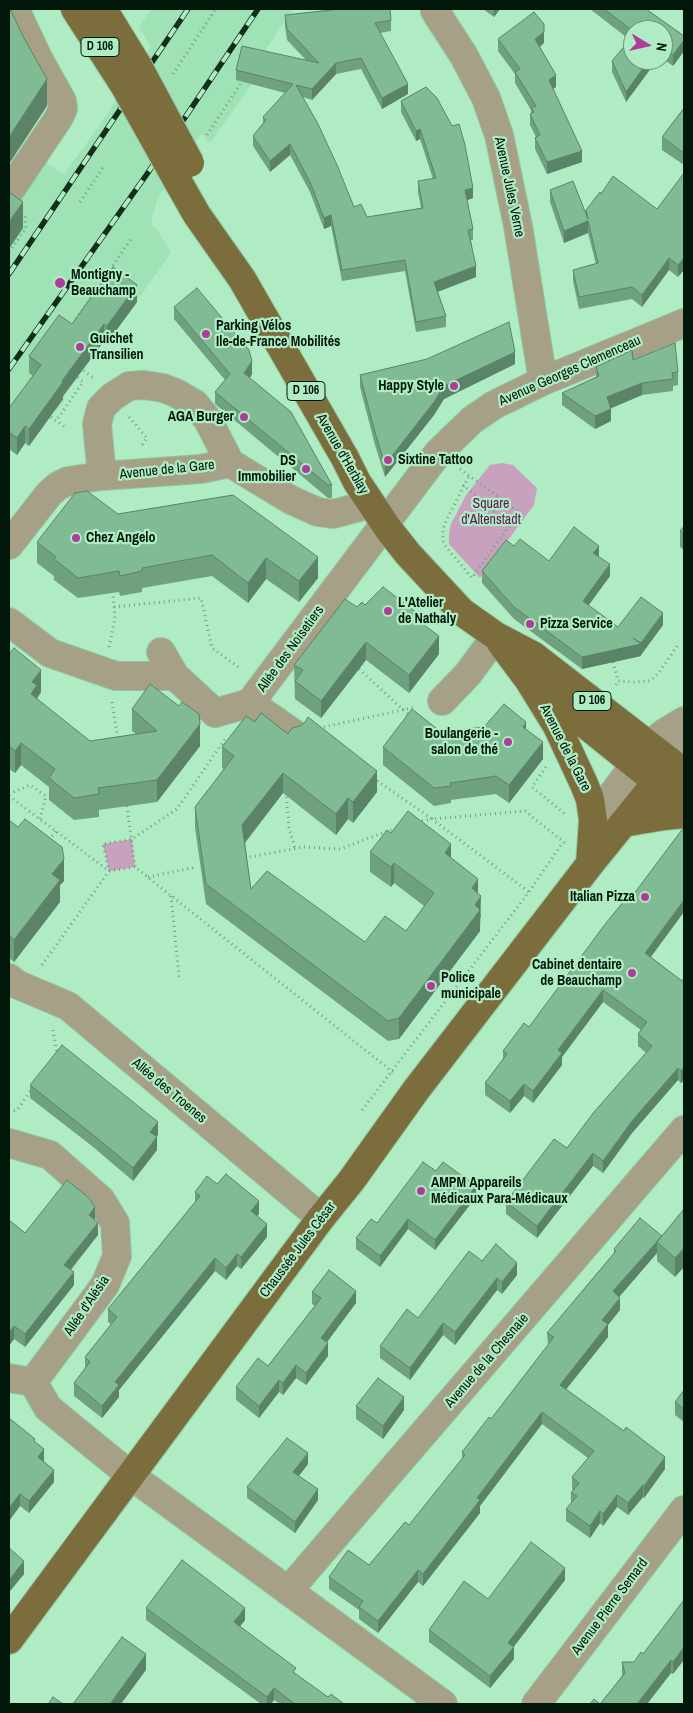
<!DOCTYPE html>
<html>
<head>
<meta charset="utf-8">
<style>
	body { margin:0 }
	#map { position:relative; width:693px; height:1713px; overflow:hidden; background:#b0ecc3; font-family:"Archivo Narrow",sans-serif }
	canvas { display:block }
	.frame { position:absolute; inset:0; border:10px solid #011709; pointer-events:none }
	.north { position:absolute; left:623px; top:20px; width:50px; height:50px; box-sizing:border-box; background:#b0ecc3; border:1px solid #6a9779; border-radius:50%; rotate:99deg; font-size:14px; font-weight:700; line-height:20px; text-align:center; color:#011709 }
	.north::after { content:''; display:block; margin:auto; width:18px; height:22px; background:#ac3d9b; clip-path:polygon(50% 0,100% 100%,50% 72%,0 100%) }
</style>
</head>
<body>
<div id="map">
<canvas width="693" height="1713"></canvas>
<div class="frame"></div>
<div class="north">N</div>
</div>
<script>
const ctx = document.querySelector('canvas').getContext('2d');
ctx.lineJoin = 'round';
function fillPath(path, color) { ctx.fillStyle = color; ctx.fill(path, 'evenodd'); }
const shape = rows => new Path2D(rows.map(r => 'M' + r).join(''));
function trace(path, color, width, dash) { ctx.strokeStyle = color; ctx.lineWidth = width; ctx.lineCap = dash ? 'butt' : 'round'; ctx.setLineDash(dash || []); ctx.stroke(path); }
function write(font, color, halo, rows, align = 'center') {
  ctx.font = font + ' "Archivo Narrow",sans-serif'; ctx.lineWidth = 4.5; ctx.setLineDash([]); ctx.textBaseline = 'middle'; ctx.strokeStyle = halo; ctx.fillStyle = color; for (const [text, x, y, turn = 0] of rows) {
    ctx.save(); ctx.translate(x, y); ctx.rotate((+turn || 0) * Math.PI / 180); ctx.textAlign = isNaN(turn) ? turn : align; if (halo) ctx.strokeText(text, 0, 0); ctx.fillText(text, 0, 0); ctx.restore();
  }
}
fillPath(shape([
	[151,9,294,9,258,60,252,84,210,143,201,134,157,199,151,224,156,228,171,253,107,343,104,342,63,398,65,400,57,411,50,405,43,427,29,446,25,444,17,455,9,449,9,196,37,157,64,174,100,125,151,47,139,27]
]), '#9ee2b5');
fillPath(shape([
	[502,463,513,465,537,488,534,505,480,578,449,544,449,533,451,524,466,495,490,465],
	[132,839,135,867,109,871,103,844]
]), '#c8a1bf');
const minor = shape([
	[436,9,435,11,464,56,486,98,499,135,518,226,543,381],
	[9,192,58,119,63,109,62,101,38,58,15,9],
	[102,476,97,424,101,408,112,397,129,386,144,385,163,388,176,393,195,404,208,420,230,463],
	[9,545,49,494,58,486,68,481,102,476,201,469,230,463,291,500,318,512,333,514,371,504],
	[9,622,50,653,116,676,175,676],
	[161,652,175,676,215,713,250,703,438,453,472,420,494,405,543,381,684,323],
	[442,701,468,674,496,636],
	[250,703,293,733],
	[672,763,684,746],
	[593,820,649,746,664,733,684,721],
	[9,978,16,984,68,1006,321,1218],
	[9,1143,50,1155,101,1200,115,1223,117,1256,105,1285,33,1382,48,1408,130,1475,443,1704],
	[9,1378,33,1382],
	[288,1591,684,1130],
	[536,1704,684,1510]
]);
const major = shape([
	[75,9,124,85],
	[103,9,138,66],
	[177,180,197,215,242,279,345,458,357,482,389,530,408,554,462,612,496,636,534,656,672,763,684,775],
	[501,643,528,679,557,726,584,784,590,799,593,820,590,864],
	[545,692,657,782,684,809],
	[623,823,664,816,684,814],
	[9,1640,321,1218,351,1181,416,1090,590,864,672,763]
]);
trace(minor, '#90c6a2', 30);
trace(major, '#90c6a2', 30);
trace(shape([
	[173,74,215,10],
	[207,135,243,80],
	[80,202,104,166],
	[9,252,26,228,25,213],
	[76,319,131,239],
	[79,369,83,370,93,378],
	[47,414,65,427],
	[129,417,147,438,142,445],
	[58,418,83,382,75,375],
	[460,469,519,512,472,578,447,548,443,541,443,529,446,521,469,476],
	[463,485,510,525],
	[114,607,201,598,212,648,241,669],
	[109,647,115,619,113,593],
	[613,662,618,681],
	[359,669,410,716],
	[616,685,618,681,634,682,650,681,658,674,677,646],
	[112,702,118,740],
	[319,728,416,707],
	[546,767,532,787,565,814],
	[373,778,432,819,525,811,565,843],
	[286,792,289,828,295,848],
	[9,794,30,785,46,796,40,819],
	[9,796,109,871,135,867],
	[127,806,135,867,394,1073],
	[417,822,432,819,529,892],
	[49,840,56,831],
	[245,858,303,847,340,849,399,827],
	[148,877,196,867],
	[171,896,179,977],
	[42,965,109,871,103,844,132,839,177,809,225,739],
	[442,989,452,997],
	[53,1030,57,1053],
	[362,1110,529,892,563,842],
	[9,1112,17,1110,32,1089]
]), '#719f80', 3, [1, 4]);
trace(minor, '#a6a086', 28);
trace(major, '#7b6d3c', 28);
const rail = shape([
	[9,274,188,9],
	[9,369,147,174,258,9]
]);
trace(rail, '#142e1d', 5.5);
trace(rail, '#b0ecc3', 4, [11]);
const majorBridge = shape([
	[138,66,190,163],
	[124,85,177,180]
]);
trace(majorBridge, '#90c6a2', 30, []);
trace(majorBridge, '#7b6d3c', 28);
fillPath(shape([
	[325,9,390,9,391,20,391,31,380,33,408,94,382,109,361,69,336,74,312,100,303,97,354,207,367,217,421,208,418,192,418,181,433,179,420,139,416,141,401,112,401,101,473,198,467,200,473,229,473,240,471,240,476,277,438,292,446,316,446,327,416,332,405,271,342,281,331,226,324,229,310,192,290,155,270,172,253,146,253,136,263,123,263,117,285,93,236,80,236,70,306,60,287,40,285,26,285,15,328,10],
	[483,9,500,9,494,17],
	[590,9,646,9,684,36,684,51,673,66,663,59,663,30,633,30,633,60,657,60,626,102,612,72,612,61,630,40],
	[498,39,544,43,540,47,556,87,553,89,582,162,547,174,535,149,535,138,536,137,530,125,530,114,531,113,531,110,515,83,515,74,498,51],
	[684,108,684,165,662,150,662,137],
	[684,173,678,277,669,270,642,307,632,299,579,309,573,281,573,270,596,264,588,233,564,243,550,202,550,190,586,213,586,210,601,194,657,209],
	[137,302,107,343,104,341,63,396,63,399,29,446,25,443,17,455,9,449,9,408,33,376,29,373,29,356,72,324],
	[174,307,252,374,250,378,332,485,332,498,328,498,215,404,215,392,225,380,174,319],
	[633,360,678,372,678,385,673,386,673,391,642,395,611,408,611,421,595,429,562,405,562,393,596,377,596,367],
	[515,364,444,399,434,415,385,477,375,445,360,387,360,375],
	[233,495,318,578,299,602,266,579,248,603,212,576,142,588,142,592,120,596,119,592,78,598,54,580,54,576,37,563,37,542,118,514],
	[684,526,684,550,680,547,680,531],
	[514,546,549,561,599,557,610,576,588,605,618,627,663,625,641,655,641,656,582,669,514,619,482,583,482,571],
	[365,605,424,625,439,654,409,693,366,660,321,718,295,699,294,665,357,607],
	[9,654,41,692,37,699,90,741,136,734,132,731,132,709,200,746,157,802,99,810,99,817,74,820,49,800,49,787,21,765,15,773,9,769],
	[255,722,288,734,377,792,353,823,348,819,336,835,283,793,245,843,251,889,365,942,406,931,424,906,394,883,391,887,370,872,370,852,391,833,451,858,478,894,481,917,480,918,480,931,399,1039,388,1041,206,904,195,828,195,807,224,769,222,768,222,747],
	[526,729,543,759,509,803,496,794,451,800,451,803,434,806,383,765,383,747,441,732],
	[9,820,64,881,60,885,60,902,14,962,9,958],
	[651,957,682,981,684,978,684,1080,681,1083,678,1080,632,1133,603,1173,593,1166,537,1238,506,1214,506,1202,567,1148,646,1053,638,1046,638,1034,641,1030,603,1002,562,1057,562,1065,533,1103,524,1096,510,1113,485,1095,485,1083,503,1059,503,1051,529,1027],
	[30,1085,158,1135,156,1137,157,1150,133,1181,92,1146,30,1098],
	[436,1171,476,1197,435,1250,408,1229,380,1267,356,1249,356,1238,377,1223],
	[217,1184,259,1214,257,1216,267,1237,241,1269,237,1266,226,1280,215,1271,119,1390,119,1397,102,1418,74,1396,74,1383,85,1368,85,1357,111,1324,108,1322,108,1309,195,1202,195,1192],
	[684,1209,675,1277,657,1261,657,1253,619,1297,620,1310,608,1325,608,1337,566,1389,665,1469,644,1498,643,1497,628,1515,617,1507,603,1526,600,1523,590,1538,566,1521,566,1509,571,1503,571,1493,573,1490,572,1489,572,1477,588,1458,542,1424,480,1506,480,1513,423,1586,418,1582,378,1633,359,1619,359,1610,329,1589,329,1577,369,1565,409,1525,462,1460,462,1452,491,1419,548,1345,547,1333,614,1253,614,1249,662,1236],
	[9,1220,25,1233,95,1220,98,1235,71,1270,74,1285,25,1347,14,1339,9,1346],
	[482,1261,517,1275,502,1294,497,1290,455,1345,443,1335,410,1380,380,1358,380,1346,418,1318],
	[312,1292,356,1303,327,1342,328,1356,306,1385,296,1378,283,1395,279,1392,259,1418,236,1400,236,1387,268,1366,315,1306,312,1304],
	[684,1390,684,1422,675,1415,675,1402],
	[356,1406,404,1410,383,1439,356,1419],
	[9,1418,35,1442,44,1461,44,1462,54,1482,29,1513,20,1506,9,1521],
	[308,1464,299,1476,318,1500,295,1533,247,1498,247,1487],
	[9,1548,24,1574,10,1591,9,1590],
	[565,1580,513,1647,514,1659,490,1688,429,1642,429,1630,488,1599],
	[684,1600,673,1674,671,1673,647,1704,590,1704,600,1704,622,1676,622,1662,634,1662,643,1654],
	[146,1608,245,1620,240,1626,296,1674,328,1697,344,1704,280,1704,274,1700,271,1704,261,1704,146,1620]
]), '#6fa17f');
fillPath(shape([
	[494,9,500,9,494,17],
	[544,32,544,43,535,50,535,39],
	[684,40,684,51,673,66,673,55],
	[649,60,657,60,626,102,626,92],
	[336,63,336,74,312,100,312,89],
	[556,75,556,87,549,91,549,80],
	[47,79,47,106,9,164,9,137],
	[408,84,408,94,382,109,382,98],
	[420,129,420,139,416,141,416,131],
	[290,144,290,155,270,172,270,161],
	[582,151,582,162,547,174,547,162],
	[473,188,473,198,465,201,465,190],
	[23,202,23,228,9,249,9,222],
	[331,215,331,226,324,229,324,218],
	[588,221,588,233,564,243,564,231],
	[669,258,669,270,642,307,642,295],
	[684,258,684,270,678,277,678,265],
	[476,266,476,277,434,293,434,282],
	[137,285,137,302,107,343,107,326],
	[104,324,104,341,63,396,63,399,29,446,29,429,62,381],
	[515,352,515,364,444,399,434,415,385,477,385,465,444,386],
	[252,361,252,374,244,386,244,373],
	[642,383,642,395,607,410,607,397],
	[611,409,611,421,595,429,595,416],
	[25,426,25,443,17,455,17,438],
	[599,546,599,558,593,553],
	[318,557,318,578,299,602,299,581],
	[266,558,266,579,248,603,248,583],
	[610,564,610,576,583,613,583,601],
	[663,613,663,625,641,655,641,656,582,669,582,657,641,643],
	[424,618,424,636,420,622],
	[439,636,439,654,409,693,409,675],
	[366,642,366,660,321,718,321,701],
	[41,670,41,692,37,698,31,694,32,682],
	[526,722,526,739,523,727],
	[200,724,200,746,157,802,157,780],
	[543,742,543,759,509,803,509,785],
	[21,743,21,765,15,773,15,751],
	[377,771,377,792,353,823,353,802],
	[283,773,283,793,242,846,242,825],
	[348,798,348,819,336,835,336,814],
	[451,844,451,864,445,853],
	[64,859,64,881,60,885,60,902,14,962,14,940,52,874],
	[394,863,394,883,391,887,391,867],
	[478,879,478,899,472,888],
	[481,896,480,931,399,1039,399,1018],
	[684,900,684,912,645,965,645,953],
	[603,990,603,1002,562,1057,562,1065,533,1103,533,1091,558,1050],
	[684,1067,684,1080,681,1083,681,1071],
	[678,1068,678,1080,632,1133,603,1173,603,1161,632,1121],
	[524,1084,524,1096,510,1113,510,1101],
	[158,1122,158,1135,150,1145,150,1132],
	[157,1137,157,1150,133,1181,133,1168],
	[593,1153,593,1166,537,1238,537,1226],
	[476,1186,476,1197,435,1250,435,1240],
	[259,1201,259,1214,251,1223,251,1211],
	[95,1207,95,1220,89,1215],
	[408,1219,408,1229,380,1267,380,1256],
	[98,1223,98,1235,64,1277,64,1265],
	[267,1224,267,1237,241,1269,241,1257],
	[657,1242,657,1253,613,1304,613,1291],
	[684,1248,684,1267,675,1277,675,1258],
	[237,1254,237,1266,226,1280,226,1268],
	[215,1258,215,1271,119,1390,119,1397,102,1418,102,1406,115,1382],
	[517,1263,517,1275,502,1294,502,1282],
	[74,1272,74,1285,25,1347,25,1334],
	[497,1278,497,1290,455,1345,455,1332],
	[356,1291,356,1303,321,1350,321,1338],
	[620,1298,620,1310,608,1325,608,1337,560,1397,560,1385,602,1320],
	[443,1323,443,1335,410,1380,410,1368],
	[14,1326,14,1339,9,1346,9,1333],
	[328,1343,328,1356,306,1385,306,1373],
	[296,1365,296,1378,283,1395,283,1383],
	[279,1380,279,1392,259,1418,259,1406],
	[404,1397,404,1410,383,1439,383,1426],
	[542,1412,542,1424,480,1506,480,1513,423,1586,423,1574,477,1498],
	[44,1449,44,1461,38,1469,38,1457],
	[308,1453,308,1464,293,1483,293,1472],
	[665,1457,665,1469,644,1498,644,1486],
	[54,1470,54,1482,29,1513,29,1501],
	[643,1485,643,1497,628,1515,628,1503],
	[318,1489,318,1500,295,1533,295,1522],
	[20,1494,20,1506,9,1521,9,1508],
	[617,1495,617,1507,603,1526,603,1514],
	[600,1511,600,1523,590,1538,590,1526],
	[24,1561,24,1574,10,1591,10,1579],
	[565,1568,565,1580,509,1653,514,1647,514,1659,490,1688,490,1676,508,1643],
	[418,1570,418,1582,378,1633,378,1621],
	[245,1608,245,1620,234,1634,234,1622],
	[684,1647,684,1660,673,1674,673,1662],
	[146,1654,146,1670,121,1704,110,1704],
	[671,1660,671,1673,647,1704,637,1704],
	[274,1688,274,1700,271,1704,267,1704,267,1697]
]), '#5a8368');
const building = shape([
	[9,9,10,9,24,38,47,79,9,137,9,9],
	[341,9,390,9,391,20,375,23,408,84,382,98,361,58,336,63,312,89,296,85,318,124,337,165,354,207,361,204,367,217,423,208,418,181,436,178,420,129,416,131,401,101,426,87,437,98,452,126,459,124,465,145,473,188,465,190,473,229,468,230,476,266,434,282,446,316,416,322,405,260,342,270,331,215,324,218,310,182,290,144,270,161,253,136,266,120,263,117,293,84,236,70,242,46,319,63,287,29,285,15,341,9],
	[604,9,646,9,684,36,684,40,673,55,663,48,663,30,633,30,633,31,604,9],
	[534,12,544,24,544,32,535,39,556,75,549,80,582,151,547,162,535,138,540,135,530,114,534,112,531,108,536,106,515,72,520,69,498,39,534,12],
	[633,36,633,60,649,60,626,92,612,61,633,36],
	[684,108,684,153,662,137,684,108],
	[684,173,684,258,678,265,669,258,642,295,632,287,579,297,573,270,598,263,588,221,564,231,550,190,573,181,588,219,586,210,600,192,601,194,613,176,657,209,684,173],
	[9,192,23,202,9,222,9,192],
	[113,267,137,285,107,326,104,324,62,381,63,382,29,429,25,426,17,438,9,432,9,408,41,365,29,356,59,315,72,324,113,267],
	[197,288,249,350,252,361,244,373,291,412,332,485,328,485,215,392,230,374,174,307,197,288],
	[509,322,515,352,444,386,434,402,385,465,375,432,360,375,427,359,509,322],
	[675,343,678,372,672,373,673,379,642,383,607,397,611,409,595,416,562,393,599,376,596,367,632,350,633,360,675,343],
	[87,491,118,514,233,495,318,557,299,581,266,558,248,583,212,555,142,568,142,571,120,576,119,571,78,578,54,559,56,557,37,542,75,493,87,491],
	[684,526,684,534,680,531,684,526],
	[574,527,599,546,593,553,610,564,583,601,618,627,641,597,663,613,641,643,633,638,641,644,582,657,514,607,482,571,506,540,514,546,520,539,549,561,574,527],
	[383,587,424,618,420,622,439,636,409,675,366,642,321,701,295,681,303,670,294,665,345,599,357,607,362,602,365,605,383,587],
	[14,648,41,670,32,682,37,685,31,694,90,741,157,731,132,709,150,684,179,706,182,702,199,714,200,724,157,780,98,788,99,794,74,798,49,778,55,769,21,743,15,751,9,746,9,654,14,648],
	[504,704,526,722,523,727,543,742,509,785,496,776,450,783,451,786,434,788,383,747,412,709,441,732,484,727,504,704],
	[261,713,288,734,292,728,300,726,305,722,308,717,377,771,353,802,348,798,336,814,283,773,242,825,251,889,267,871,365,942,385,916,406,931,434,893,394,863,391,867,370,852,387,830,391,833,408,811,451,844,445,853,478,879,472,888,481,896,475,905,480,910,399,1018,388,1021,206,884,195,807,234,756,222,747,246,716,255,722,261,713],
	[25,819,62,847,64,859,52,874,60,880,14,940,9,935,9,820,18,827,25,819],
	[684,827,684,900,645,953,682,981,684,978,684,1067,681,1071,678,1068,632,1121,603,1161,593,1153,537,1226,506,1202,554,1139,567,1148,594,1112,652,1046,638,1034,647,1022,603,990,558,1050,562,1053,533,1091,524,1084,510,1101,485,1083,507,1054,503,1051,524,1023,529,1027,606,923,624,901,627,903,684,827],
	[62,1045,158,1122,150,1132,157,1137,133,1168,92,1134,30,1085,62,1045],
	[423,1162,436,1171,443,1162,476,1186,435,1240,408,1219,380,1256,356,1238,371,1219,377,1223,423,1162],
	[226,1174,259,1201,251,1211,267,1224,241,1257,237,1254,226,1268,215,1258,115,1382,119,1385,102,1406,74,1383,90,1362,85,1357,117,1317,108,1309,200,1196,195,1192,207,1176,217,1184,226,1174],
	[67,1180,89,1198,95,1207,89,1215,98,1223,64,1265,74,1272,25,1334,14,1326,9,1333,9,1220,25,1233,67,1180],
	[684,1209,684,1248,675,1258,657,1242,684,1209],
	[640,1218,662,1236,613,1291,620,1298,602,1320,608,1324,560,1385,624,1431,626,1427,665,1457,644,1486,643,1485,628,1503,617,1495,603,1514,600,1511,590,1526,566,1509,577,1496,571,1493,579,1483,572,1477,594,1451,542,1412,477,1498,480,1500,423,1574,418,1570,378,1621,359,1607,363,1601,329,1577,348,1550,369,1565,405,1522,409,1525,465,1455,462,1452,489,1417,491,1419,554,1337,547,1333,616,1251,614,1249,640,1218],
	[496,1244,517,1263,502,1282,497,1278,455,1332,443,1323,410,1368,380,1346,407,1309,418,1318,469,1251,482,1261,496,1244],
	[329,1270,356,1291,321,1338,328,1343,306,1373,296,1365,283,1383,279,1380,259,1406,236,1387,258,1358,268,1366,321,1298,312,1292,329,1270],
	[378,1378,404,1397,383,1426,356,1406,378,1378],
	[684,1390,684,1409,675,1402,684,1390],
	[9,1418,35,1439,34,1441,44,1449,38,1457,54,1470,29,1501,20,1494,9,1508,9,1418],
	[287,1438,308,1453,293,1472,318,1489,295,1522,247,1487,287,1438],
	[531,1542,565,1568,508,1643,514,1647,490,1676,429,1630,464,1581,488,1599,531,1542],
	[9,1548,24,1561,10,1579,9,1578,9,1548],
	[182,1560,245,1608,234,1622,296,1668,293,1672,328,1697,331,1694,344,1704,295,1704,274,1688,267,1697,146,1608,182,1560],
	[684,1600,684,1647,673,1662,671,1660,637,1704,590,1704,594,1699,600,1704,625,1673,622,1662,634,1662,641,1652,643,1654,684,1600],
	[122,1637,146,1654,110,1704,73,1704,122,1637],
	[53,1697,63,1704,48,1704,53,1697]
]);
fillPath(building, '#81bb94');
trace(building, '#5a8368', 1);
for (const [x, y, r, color] of [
	[60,283,6,"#ac3d9b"],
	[206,334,5,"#ac3d9b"],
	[80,347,5,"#ac3d9b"],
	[454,386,5,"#ac3d9b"],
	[244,417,5,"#ac3d9b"],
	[388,460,5,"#ac3d9b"],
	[306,469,5,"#ac3d9b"],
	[76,538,5,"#ac3d9b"],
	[388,611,5,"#ac3d9b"],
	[530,624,5,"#ac3d9b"],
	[508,742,5,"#ac3d9b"],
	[645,897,5,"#ac3d9b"],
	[632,973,5,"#ac3d9b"],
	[431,986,5,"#ac3d9b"],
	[421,1191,5,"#ac3d9b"]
]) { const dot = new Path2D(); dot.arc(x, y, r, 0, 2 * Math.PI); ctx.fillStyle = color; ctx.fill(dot); trace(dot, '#b0ecc3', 2); }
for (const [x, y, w] of [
	[100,47,38],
	[306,391,38],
	[592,701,38]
]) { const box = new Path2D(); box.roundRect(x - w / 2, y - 9.5, w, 19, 4); ctx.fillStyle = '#b0ecc3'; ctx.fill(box); trace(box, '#011709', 1); }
write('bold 12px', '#011709', null, [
	["D 106",100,47],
	["D 106",306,391],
	["D 106",592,701]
]);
write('14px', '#011709', '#b0ecc3', [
	["Avenue Jules Verne",509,187,78],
	["Avenue Georges Clemenceau",570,371,-24],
	["Avenue d'Herblay",342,454,60],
	["Avenue de la Gare",167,470,-6],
	["Allée des Noisetiers",291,649,-54],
	["Avenue de la Gare",565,748,63],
	["Allée des Troenes",169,1091,40],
	["Chaussée Jules César",298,1250,-53],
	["Allée d'Alésia",87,1306,-56],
	["Avenue de la Chesnaie",487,1361,-49],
	["Avenue Pierre Semard",610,1607,-53]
]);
write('bold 14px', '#011709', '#b0ecc3', [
	["Montigny -",71,275],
	["Beauchamp",71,291],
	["Parking Vélos",216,326],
	["Ile-de-France Mobilités",216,342],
	["Guichet",90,339],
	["Transilien",90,355],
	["Happy Style",444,386,"right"],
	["AGA Burger",234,417,"right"],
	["Sixtine Tattoo",398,460],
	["DS",296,461,"right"],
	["Immobilier",296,477,"right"],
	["Chez Angelo",86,538],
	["L'Atelier",398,603],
	["de Nathaly",398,619],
	["Pizza Service",540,624],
	["Boulangerie -",498,734,"right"],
	["salon de thé",498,750,"right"],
	["Italian Pizza",635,897,"right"],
	["Cabinet dentaire",622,965,"right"],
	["de Beauchamp",622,981,"right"],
	["Police",441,978],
	["municipale",441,994],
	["AMPM Appareils",431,1183],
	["Médicaux Para-Médicaux",431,1199]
], 'left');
write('14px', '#5f1654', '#b0ecc3', [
	["Square",491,504],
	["d'Altenstadt",491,520]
]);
</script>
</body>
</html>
